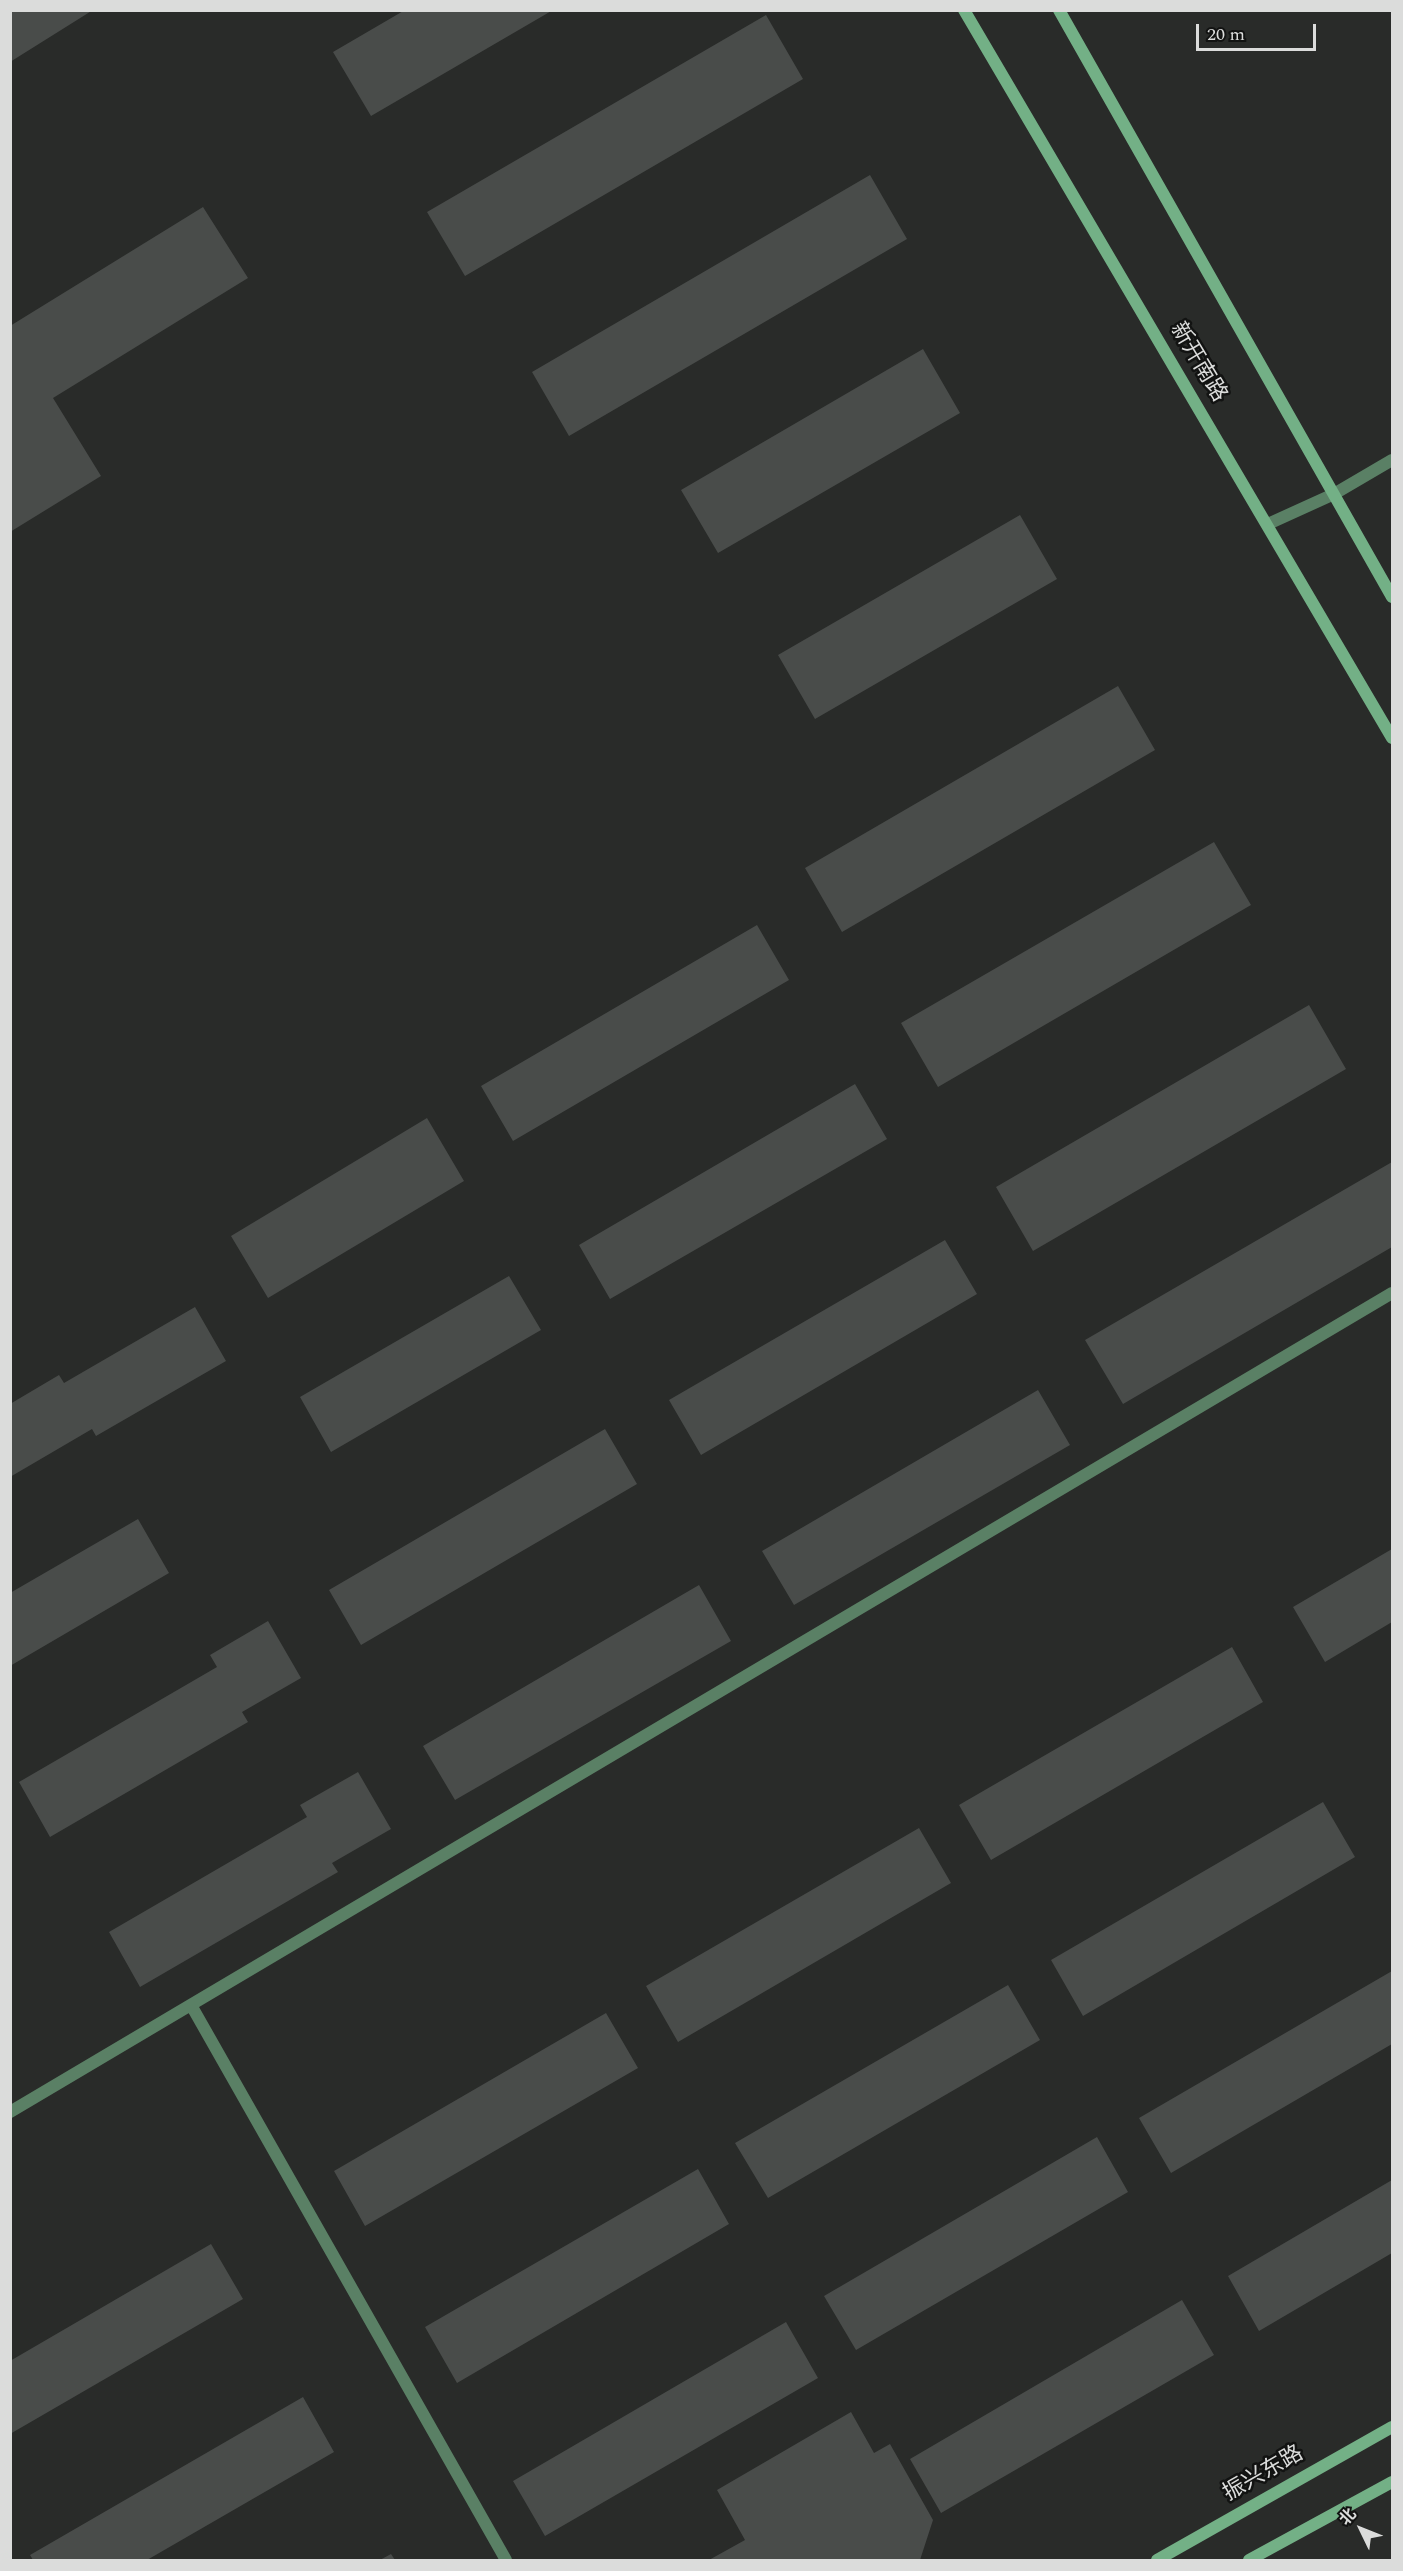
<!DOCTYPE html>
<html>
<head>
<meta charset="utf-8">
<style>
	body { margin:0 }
	#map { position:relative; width:1403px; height:2571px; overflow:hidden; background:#292b29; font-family:Spectral,"Noto Sans SC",serif }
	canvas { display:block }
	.frame { position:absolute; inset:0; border:12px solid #dbdcdb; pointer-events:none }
	.north { position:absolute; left:1331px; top:2499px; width:60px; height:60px; -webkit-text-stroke:4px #121312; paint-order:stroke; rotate:313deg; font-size:16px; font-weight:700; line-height:24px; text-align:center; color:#dbdcdb }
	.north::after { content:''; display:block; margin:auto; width:21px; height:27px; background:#dbdcdb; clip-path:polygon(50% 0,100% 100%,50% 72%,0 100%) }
	.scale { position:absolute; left:1196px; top:24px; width:120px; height:27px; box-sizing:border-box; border:3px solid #dbdcdb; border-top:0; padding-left:8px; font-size:18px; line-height:21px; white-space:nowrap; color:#dbdcdb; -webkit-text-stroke:4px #121312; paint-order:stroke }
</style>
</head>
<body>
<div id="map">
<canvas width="1403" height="2571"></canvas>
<div class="frame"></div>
<div class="north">北</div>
<div class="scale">20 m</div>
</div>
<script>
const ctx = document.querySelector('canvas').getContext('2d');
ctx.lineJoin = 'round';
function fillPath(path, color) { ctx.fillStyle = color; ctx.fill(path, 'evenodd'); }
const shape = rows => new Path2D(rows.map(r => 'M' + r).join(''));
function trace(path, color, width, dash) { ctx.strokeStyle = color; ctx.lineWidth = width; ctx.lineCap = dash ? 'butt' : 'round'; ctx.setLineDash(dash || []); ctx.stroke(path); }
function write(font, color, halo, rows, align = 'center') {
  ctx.font = font + ' Spectral,"Noto Sans SC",serif'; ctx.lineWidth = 5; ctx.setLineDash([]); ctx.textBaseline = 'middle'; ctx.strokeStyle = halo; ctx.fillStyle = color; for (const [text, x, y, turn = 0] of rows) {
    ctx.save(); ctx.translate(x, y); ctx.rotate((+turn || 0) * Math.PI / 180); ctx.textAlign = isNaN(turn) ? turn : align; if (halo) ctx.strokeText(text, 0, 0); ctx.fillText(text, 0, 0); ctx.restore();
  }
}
fillPath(shape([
	[10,10,93,10,10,62],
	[405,10,553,10,371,116,333,52],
	[766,15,803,79,465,276,427,212],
	[870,175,907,239,569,436,532,372],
	[203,207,248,278,53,398,101,476,10,532,10,326],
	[923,349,960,413,718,553,681,490],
	[1020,515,1057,579,815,719,778,655],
	[1118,686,1155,750,842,932,805,868],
	[1214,842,1251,905,938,1087,901,1023],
	[757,925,789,980,513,1141,481,1086],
	[1309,1005,1346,1069,1033,1251,996,1187],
	[855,1084,887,1139,610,1299,579,1245],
	[427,1118,464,1181,268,1298,231,1236],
	[1392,1162,1392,1247,1123,1404,1085,1340],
	[945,1240,977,1294,701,1455,669,1400],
	[509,1276,541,1330,331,1452,300,1397],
	[195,1307,226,1361,96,1436,92,1429,10,1477,10,1404,59,1375,64,1383],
	[1038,1390,1070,1445,794,1605,762,1551],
	[605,1429,637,1484,361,1645,329,1590],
	[138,1519,169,1573,10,1666,10,1593],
	[1392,1549,1392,1622,1325,1662,1293,1607],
	[699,1585,731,1641,455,1800,423,1746],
	[268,1621,301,1678,242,1712,248,1722,50,1837,19,1782,217,1667,210,1655],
	[1232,1647,1263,1702,991,1860,959,1805],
	[358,1772,391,1829,332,1863,338,1872,140,1987,109,1932,307,1817,300,1805],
	[1323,1802,1355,1857,1083,2016,1051,1960],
	[919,1828,951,1883,678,2042,646,1986],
	[1392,1971,1392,2044,1171,2173,1139,2118],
	[1008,1985,1040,2040,768,2198,735,2143],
	[606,2013,638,2068,365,2226,334,2171],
	[1097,2137,1128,2192,856,2350,824,2296],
	[698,2169,729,2224,457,2383,425,2327],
	[1392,2180,1392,2253,1259,2331,1228,2276],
	[211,2244,243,2299,10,2434,10,2361],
	[1182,2300,1214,2355,941,2513,910,2459],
	[786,2322,818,2378,545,2536,513,2481],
	[303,2397,334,2452,147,2560,33,2560,30,2555],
	[851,2412,874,2453,890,2444,933,2520,920,2560,709,2560,745,2540,717,2490],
	[391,2554,395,2560,380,2560]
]), '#494c4a');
trace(shape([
	[1268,524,1334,494,1392,460],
	[191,2005,506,2560],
	[10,2112,1392,1293]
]), '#5a8065', 12);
trace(shape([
	[964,10,1392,738],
	[1059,10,1392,597],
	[1157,2560,1392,2427],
	[1249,2560,1392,2482]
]), '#73b086', 12);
write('22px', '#dbdcdb', '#121312', [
	["新开南路",1197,363,59],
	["振兴东路",1264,2475,-30]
]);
</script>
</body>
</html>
